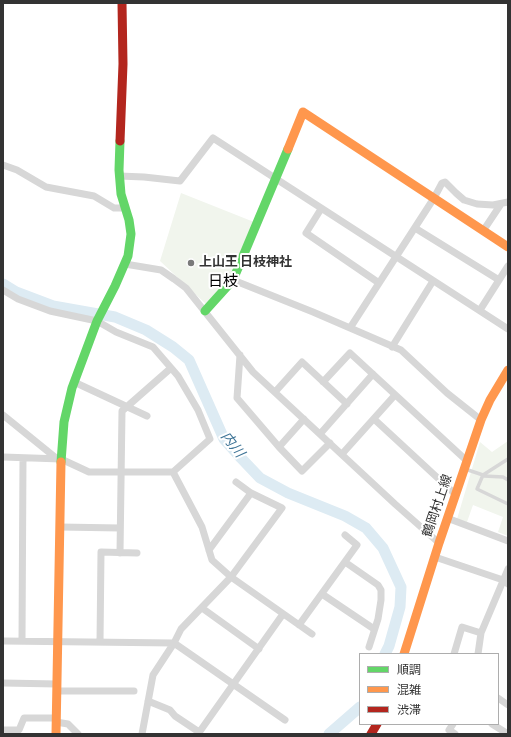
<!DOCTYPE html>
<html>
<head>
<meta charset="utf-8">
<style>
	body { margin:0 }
	#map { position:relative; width:511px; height:737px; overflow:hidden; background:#fff; font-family:"Sofia Sans Condensed","Noto Sans JP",sans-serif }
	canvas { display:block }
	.frame { position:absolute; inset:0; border:4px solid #333; pointer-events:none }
	.legend { position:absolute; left:359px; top:653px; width:140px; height:72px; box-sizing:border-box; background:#fff; border:1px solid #adadad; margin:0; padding:5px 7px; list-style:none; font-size:12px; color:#333 }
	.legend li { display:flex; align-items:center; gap:8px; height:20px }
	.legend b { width:20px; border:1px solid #adadad }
</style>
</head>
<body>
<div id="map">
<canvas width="511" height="737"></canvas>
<div class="frame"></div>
<ul class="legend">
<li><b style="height:5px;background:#63d668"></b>順調</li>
<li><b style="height:5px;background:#ff974d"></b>混雑</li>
<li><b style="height:5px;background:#b3261e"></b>渋滞</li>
</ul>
</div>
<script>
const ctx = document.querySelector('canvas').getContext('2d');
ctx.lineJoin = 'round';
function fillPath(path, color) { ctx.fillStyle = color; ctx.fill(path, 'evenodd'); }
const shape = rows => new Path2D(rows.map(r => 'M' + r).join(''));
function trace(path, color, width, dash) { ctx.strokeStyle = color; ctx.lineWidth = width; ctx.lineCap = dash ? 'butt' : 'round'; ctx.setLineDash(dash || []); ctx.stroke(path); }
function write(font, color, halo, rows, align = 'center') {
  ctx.font = font + ' "Sofia Sans Condensed","Noto Sans JP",sans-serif'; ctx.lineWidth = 4; ctx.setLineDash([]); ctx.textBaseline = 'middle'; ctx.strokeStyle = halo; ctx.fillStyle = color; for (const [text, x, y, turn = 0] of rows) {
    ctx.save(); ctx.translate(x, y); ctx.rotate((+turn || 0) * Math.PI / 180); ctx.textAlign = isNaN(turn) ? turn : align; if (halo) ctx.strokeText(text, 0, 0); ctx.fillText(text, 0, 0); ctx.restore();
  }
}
fillPath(shape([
	[181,193,254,222,229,281,207,305,160,261],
	[508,441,508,536,498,532,503,517,473,505,467,522,457,519,480,442,492,452]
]), '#f1f5ed');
trace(shape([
	[3,284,16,292,53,306,115,317,146,330,173,347,189,360,224,439,241,458,260,478,288,493,345,516,366,528,383,548,401,587,400,607,389,646,385,654],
	[329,734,360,707]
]), '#ddebf3', 11);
trace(shape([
	[465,469,483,475,477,489,508,504],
	[483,475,508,459],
	[484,476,503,477,508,480]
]), '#d7d7d7', 3.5);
trace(shape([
	[3,165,17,170,46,187,94,196,114,208,125,208],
	[119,176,144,177,180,181,213,138,508,329],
	[321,209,306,233,379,283],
	[415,228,499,280],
	[483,231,501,204],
	[125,264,161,270,174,279,186,288,253,372,395,504,439,543],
	[233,280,313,312,401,350,447,393,481,420],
	[3,290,18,299,50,311,97,321,116,332,153,347,178,376,198,410,210,439,173,472,89,472,61,459,3,457],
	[480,310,508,266],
	[350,328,434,198,442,183,445,182,456,193,464,200,477,204,493,205,508,202],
	[392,347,433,281],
	[240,355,237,398,279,447,302,471,330,443],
	[74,382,147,416],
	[323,382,350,353,467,461],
	[275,392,302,362,347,404],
	[3,415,56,458],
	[374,419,455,494],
	[320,434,373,374],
	[279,447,304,419],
	[342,454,395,395],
	[173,472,202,527,212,560,231,577,312,634],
	[447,518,508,541],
	[60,527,120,528],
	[209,550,251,493],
	[120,553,122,411,171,368],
	[435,557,503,580,508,584],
	[345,562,378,585,381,590,381,600,378,619,369,647],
	[322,594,374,629],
	[202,608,259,649],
	[299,625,357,545,345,535],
	[3,641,174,643,285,720],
	[22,641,23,458],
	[100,642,101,552,137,553],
	[454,654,462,627,481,633],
	[478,654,481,633,508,569],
	[3,683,57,684],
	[57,691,134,691],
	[498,698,508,705],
	[148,701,170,710,175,716,199,732],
	[56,722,68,724,78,734],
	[453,724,449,730,455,734],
	[492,724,508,734],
	[3,730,19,730,24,718,56,718],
	[142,734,153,675,174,643,181,629,231,577,282,508,251,493,236,482],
	[198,734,283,614]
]), '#d7d7d7', 7);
trace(shape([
	[205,311,233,280,288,149],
	[61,462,64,422,72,388,97,321,115,286,128,256,131,234,129,220,121,194,119,170,120,141]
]), '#63d668', 9);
trace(shape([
	[288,149,303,112,508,247],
	[404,654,439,543,481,420,490,400,508,370],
	[56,734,61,462]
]), '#ff974d', 9);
trace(shape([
	[120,141,123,64,122,3],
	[371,734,377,724]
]), '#b3261e', 9);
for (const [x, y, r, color] of [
	[191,263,4,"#7a7a7a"]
]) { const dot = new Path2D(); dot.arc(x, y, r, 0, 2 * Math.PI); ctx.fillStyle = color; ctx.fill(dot); trace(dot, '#fff', 1.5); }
write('bold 13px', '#333', '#fff', [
	["上山王 日枝神社",199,263]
], 'left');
write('13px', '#333', '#fff', [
	["鶴岡村上線",438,506,-71]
]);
write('italic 14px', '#3f7597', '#fff', [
	["内川",232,445,52]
]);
write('15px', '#000', '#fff', [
	["日枝",223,282]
]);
</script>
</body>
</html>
